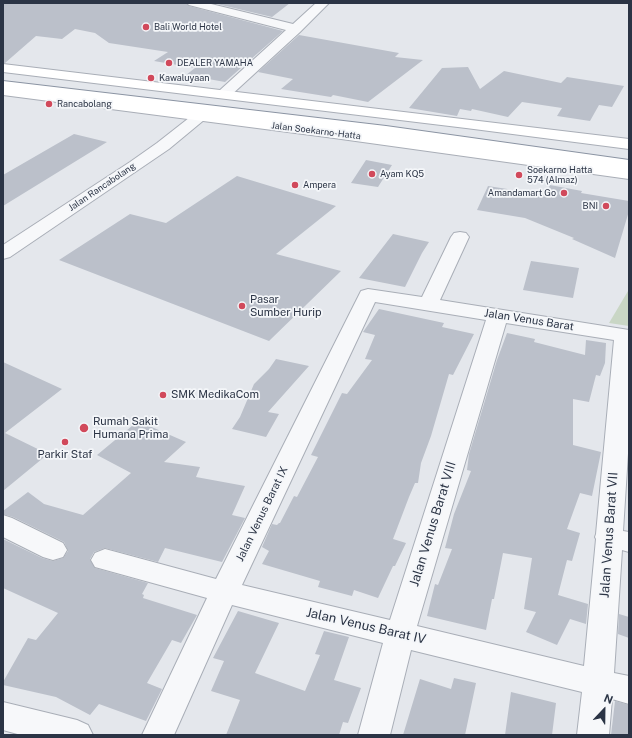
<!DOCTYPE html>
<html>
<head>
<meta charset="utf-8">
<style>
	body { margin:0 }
	#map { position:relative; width:632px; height:738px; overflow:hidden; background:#e4e7ec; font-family:"Public Sans",sans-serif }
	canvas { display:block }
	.frame { position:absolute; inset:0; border:4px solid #2b3445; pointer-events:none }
	.north { position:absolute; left:584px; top:690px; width:40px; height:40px; -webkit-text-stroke:3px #f4f6f9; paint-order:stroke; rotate:22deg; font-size:11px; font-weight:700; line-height:16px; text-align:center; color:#2b3445 }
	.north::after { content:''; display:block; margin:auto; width:14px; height:18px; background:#2b3445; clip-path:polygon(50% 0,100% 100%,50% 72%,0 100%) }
</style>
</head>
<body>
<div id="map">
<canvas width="632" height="738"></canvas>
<div class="frame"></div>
<div class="north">N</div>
</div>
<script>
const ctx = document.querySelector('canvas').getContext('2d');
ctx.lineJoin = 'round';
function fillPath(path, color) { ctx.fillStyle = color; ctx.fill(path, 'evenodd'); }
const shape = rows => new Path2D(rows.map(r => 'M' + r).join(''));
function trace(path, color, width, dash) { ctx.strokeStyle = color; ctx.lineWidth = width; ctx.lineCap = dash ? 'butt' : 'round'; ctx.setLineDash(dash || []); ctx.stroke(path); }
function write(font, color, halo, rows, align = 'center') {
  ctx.font = font + ' "Public Sans",sans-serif'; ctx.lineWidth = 3.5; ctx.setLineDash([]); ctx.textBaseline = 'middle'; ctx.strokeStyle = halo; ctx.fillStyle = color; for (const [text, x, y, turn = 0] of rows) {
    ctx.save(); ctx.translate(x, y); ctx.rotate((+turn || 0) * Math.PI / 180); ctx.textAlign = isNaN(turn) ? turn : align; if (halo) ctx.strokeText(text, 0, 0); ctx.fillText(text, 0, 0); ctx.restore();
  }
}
fillPath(shape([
	[628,291,629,326,609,323]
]), '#c9d6c5');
fillPath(shape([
	[3,3,186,3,189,6,283,31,225,82,186,75,195,68,154,61,168,52,109,43,95,33,75,29,62,39,36,36,5,63,3,63],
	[213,3,290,3,272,17],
	[299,35,399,53,395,57,423,60,368,102,333,95,331,97,281,89,293,79,258,72],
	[468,67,480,89,504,71,561,83,567,77,624,86,612,107,599,105,590,121,557,116,562,108,522,102,508,117,472,109,471,111,460,109,457,116,409,108,442,68],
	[74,134,107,142,3,206,3,175],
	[366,160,392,165,378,187,351,183],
	[237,176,336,206,276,254,341,271,269,341,59,260,130,214,166,223],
	[550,185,582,191,581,193,629,201,629,211,615,258,572,239,574,238,525,218,477,210,488,186,546,195],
	[393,234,429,242,422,253,405,287,359,278],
	[531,261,579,268,573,298,523,290],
	[379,309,444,323,442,327,474,334,453,375,449,374,431,436,421,463,418,483,415,483,409,497,393,539,406,543,395,566,393,566,378,598,354,590,352,596,318,587,320,581,262,564,269,551,262,547,272,524,277,525,279,523,280,523,294,496,297,497,318,457,311,455,342,393,347,394,372,360,365,359,375,335,363,332],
	[507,333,535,339,534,342,585,355,586,340,606,343,605,363,600,376,596,375,589,402,573,399,573,445,601,452,592,496,580,493,567,529,580,533,572,561,567,560,558,595,588,604,586,624,570,619,557,645,526,632,536,612,524,609,532,558,503,553,494,599,492,599,486,630,427,616,435,584,438,585,452,549,445,548,454,514,471,471,467,470,469,454,497,360],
	[276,359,309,366,268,412,279,414,266,437,232,429,240,417,254,384,269,369],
	[3,362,62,389,5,433,48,454,3,491],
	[138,421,186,442,164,462,200,467,196,477,245,486,232,515,245,518,222,562,165,548,158,562,105,548,94,552,90,559,95,568,148,583,142,594,144,595,143,598,197,615,181,643,172,640,147,683,162,689,146,721,99,704,90,715,56,697,3,685,3,682,28,638,36,640,58,613,3,588,3,539,42,558,53,561,63,558,68,551,64,542,13,517,3,514,3,511,28,492,44,504,83,515,131,473,97,455],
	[238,611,279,623,255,673,305,691,320,655,315,654,324,631,349,637,334,680,361,688,348,723,343,722,339,735,226,735,240,700,211,691,224,661,213,658],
	[619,614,629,617,629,638,618,634],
	[454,678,476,683,465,735,403,735,420,679,451,689],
	[511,692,556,703,552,735,505,735],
	[615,701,629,705,629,735,611,735]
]), '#bbc0ca');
const minor = shape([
	[187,3,207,3,293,24,316,3,329,3,300,32,229,97,224,98,219,97,217,94,219,91,286,30,189,5,187,3],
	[460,232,466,233,469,237,440,300,629,330,629,438,623,531,629,532,629,552,622,550,614,673,629,676,629,704,612,699,609,735,577,735,582,692,411,650,390,735,358,735,383,643,232,605,174,735,142,735,207,598,95,567,91,560,95,553,105,549,216,579,361,291,368,289,422,297,451,237,454,233,460,232],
	[375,302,486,320,390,620,242,585,375,302],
	[506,323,614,340,596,534,595,537,596,539,584,666,417,626,506,323],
	[3,515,12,518,63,543,67,550,63,557,53,560,43,557,3,537,3,515],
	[3,702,77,720,88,725,93,735,21,735,3,730,3,702]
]);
const tertiary = shape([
	[199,113,204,114,206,117,204,120,169,149,10,257,3,259,3,245,130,162,157,143,194,114,199,113]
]);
const secondary = shape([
	[3,64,629,139,629,149,466,128,3,72,3,64],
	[3,87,334,128,629,169,629,179,334,138,3,95,3,87]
]);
const trunk = shape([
	[3,81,386,126,629,160,629,170,386,136,3,89,3,81]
]);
trace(minor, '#a9aeb7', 2);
trace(tertiary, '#a9aeb7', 2);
trace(secondary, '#a9aeb7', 2);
trace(trunk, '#8b94a3', 2);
fillPath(minor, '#f7f8fa');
fillPath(tertiary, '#f7f8fa');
fillPath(secondary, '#fff');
fillPath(trunk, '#fff');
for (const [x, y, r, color] of [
	[146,27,4,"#d1495b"],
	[169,63,4,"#d1495b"],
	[151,78,4,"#d1495b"],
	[49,104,4,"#d1495b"],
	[372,174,4,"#d1495b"],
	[519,175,4,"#d1495b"],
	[295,185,4,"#d1495b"],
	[564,193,4,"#d1495b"],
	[606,206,4,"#d1495b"],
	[242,306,4,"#d1495b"],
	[163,395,4,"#d1495b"],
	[84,428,5,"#d1495b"],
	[65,442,4,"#d1495b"]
]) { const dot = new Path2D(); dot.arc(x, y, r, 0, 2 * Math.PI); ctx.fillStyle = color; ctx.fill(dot); trace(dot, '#f4f6f9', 1.5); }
write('9px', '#2b3445', '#f4f6f9', [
	["Bali World Hotel",154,27],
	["DEALER YAMAHA",177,63],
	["Kawaluyaan",159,78],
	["Rancabolang",57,104],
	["Soekarno Hatta",527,170],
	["574 (Almaz)",527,180],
	["Ayam KQ5",380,174],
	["Ampera",303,185],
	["Amandamart Go",556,193,"right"],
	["BNI",598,206,"right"]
], 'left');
write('9px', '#2b3445', '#f4f6f9', [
	["Jalan Soekarno-Hatta",316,131,7],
	["Jalan Rancabolang",102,187,-34]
]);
write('11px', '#2b3445', '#f4f6f9', [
	["Pasar",250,300],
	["Sumber Hurip",250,313],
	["SMK MedikaCom",171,395],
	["Rumah Sakit",93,422],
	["Humana Prima",93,435],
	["Parkir Staf",65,455,"center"]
], 'left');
write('11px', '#2b3445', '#f4f6f9', [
	["Jalan Venus Barat",529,320,9],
	["Jalan Venus Barat IX",262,514,-64]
]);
write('13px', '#2b3445', '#f4f6f9', [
	["Jalan Venus Barat VIII",433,524,-73],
	["Jalan Venus Barat VII",609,535,-86],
	["Jalan Venus Barat IV",366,626,13]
]);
</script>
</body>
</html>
